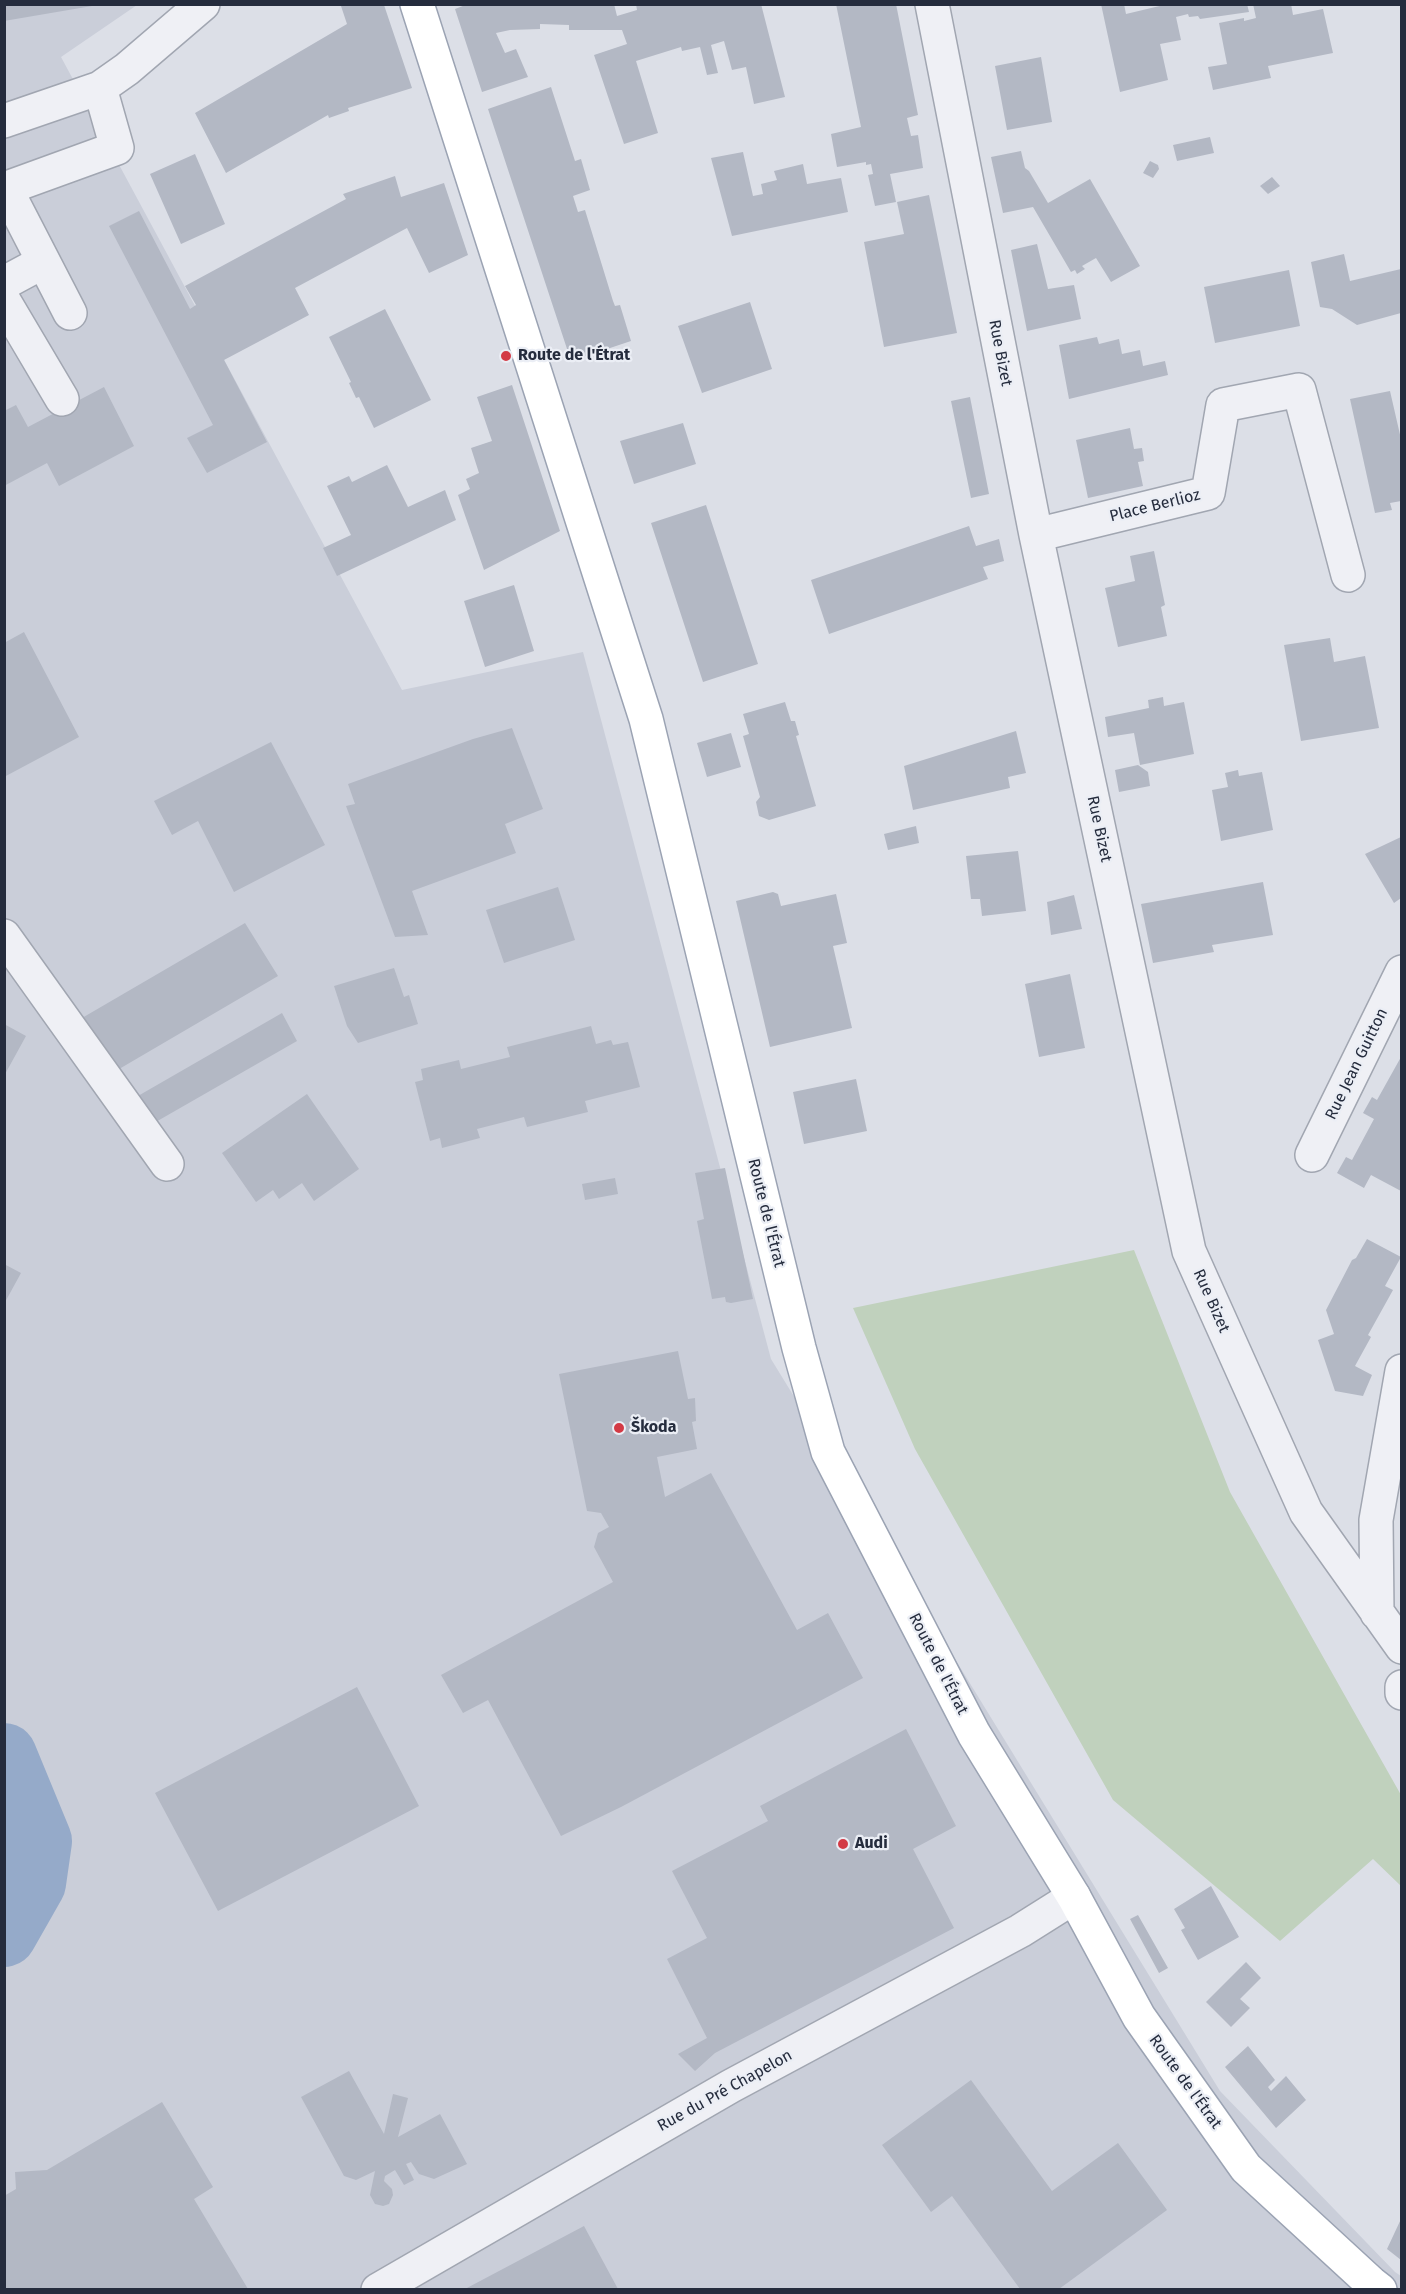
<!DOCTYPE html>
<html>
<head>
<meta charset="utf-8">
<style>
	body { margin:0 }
	#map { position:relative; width:1406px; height:2294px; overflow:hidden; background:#dcdfe7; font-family:"Fira Sans",sans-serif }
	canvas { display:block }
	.frame { position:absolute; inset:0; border:6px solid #252c3d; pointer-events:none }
</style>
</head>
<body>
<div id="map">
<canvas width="1406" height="2294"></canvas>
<div class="frame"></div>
</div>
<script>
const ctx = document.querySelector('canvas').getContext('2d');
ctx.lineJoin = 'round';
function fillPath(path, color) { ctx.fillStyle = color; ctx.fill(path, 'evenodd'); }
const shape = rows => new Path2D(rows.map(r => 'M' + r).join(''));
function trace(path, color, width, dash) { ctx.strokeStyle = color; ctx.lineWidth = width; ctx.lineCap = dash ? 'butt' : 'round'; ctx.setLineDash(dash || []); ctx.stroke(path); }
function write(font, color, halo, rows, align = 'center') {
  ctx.font = font + ' "Fira Sans",sans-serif'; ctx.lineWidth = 4.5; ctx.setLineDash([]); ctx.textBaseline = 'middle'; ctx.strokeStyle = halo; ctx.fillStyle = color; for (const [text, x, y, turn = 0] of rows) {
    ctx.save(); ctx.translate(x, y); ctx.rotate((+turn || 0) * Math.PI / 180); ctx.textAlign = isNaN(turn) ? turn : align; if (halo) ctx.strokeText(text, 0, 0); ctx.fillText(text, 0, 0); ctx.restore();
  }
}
fillPath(shape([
	[5,5,137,5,61,57,402,690,583,652,771,1359,1220,2091,1395,2272,1401,2276,1401,2289,5,2290]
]), '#caced9');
fillPath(shape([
	[1134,1250,1230,1492,1401,1795,1401,1886,1373,1859,1280,1941,1113,1800,915,1449,853,1308]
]), '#c0d1bd');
trace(shape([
	[4,1756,39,1841,33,1883,4,1934]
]), '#95aac9', 66);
fillPath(shape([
	[468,4,614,4,617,16,637,10,636,4,761,4,785,97,754,104,746,67,732,70,724,41,711,45,718,73,707,75,700,47,682,51,681,47,636,61,658,133,624,144,594,55,627,44,622,30,569,30,569,25,540,24,540,29,510,30,496,33,505,53,516,49,528,77,482,92,455,9],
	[836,4,896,4,918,115,907,118,911,136,918,135,923,168,890,174,896,202,875,206,868,175,873,174,871,164,866,165,866,162,837,167,831,134,861,127],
	[1101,4,1124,4,1126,14,1168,4,1247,4,1249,12,1200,19,1198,16,1189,17,1188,14,1176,17,1181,40,1160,44,1168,80,1120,92],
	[1253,4,1291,4,1293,15,1323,9,1333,53,1268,66,1271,78,1213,90,1208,67,1227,64,1219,23,1244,18,1244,21,1256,18],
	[4,5,92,5,92,6,4,21],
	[346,5,384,5,412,88,348,108,349,111,329,118,328,115,226,173,195,113,347,24,341,6],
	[1041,57,1052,122,1007,130,995,66],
	[551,87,575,161,581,159,590,190,573,196,578,212,585,210,613,301,615,306,620,305,631,341,571,361,488,109],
	[1210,137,1214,153,1177,161,1173,145],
	[1021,151,1025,168,1029,171,1048,203,1090,179,1140,266,1111,282,1096,258,1082,266,1085,269,1077,274,1075,270,1071,272,1033,207,1003,213,991,157],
	[743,152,753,196,763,194,761,184,777,180,774,171,803,164,807,184,841,178,848,212,732,236,711,158],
	[195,154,225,224,181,244,150,174],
	[1150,161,1158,165,1159,169,1153,178,1143,173],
	[395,176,401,197,444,183,468,255,429,273,407,228,295,288,309,315,224,360,267,442,207,473,187,438,213,425,109,226,139,211,190,309,196,305,185,286,346,199,343,194],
	[1272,177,1280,186,1268,194,1260,186],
	[929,195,957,333,884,347,864,242,904,234,897,202],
	[1037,244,1048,289,1074,285,1081,319,1027,331,1011,250],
	[1344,254,1350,281,1401,269,1401,313,1357,325,1332,309,1320,307,1311,262],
	[1289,270,1300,326,1215,343,1204,287],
	[750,302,772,369,702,393,678,326],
	[385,309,431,400,374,428,359,397,356,398,349,383,351,382,329,337],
	[1097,337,1099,344,1119,339,1122,354,1140,350,1143,366,1165,361,1168,375,1069,399,1059,345],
	[512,385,560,531,484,570,458,495,470,489,466,479,479,473,471,448,492,441,477,397],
	[104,387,134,446,59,486,47,463,4,486,4,411,16,405,28,427],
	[1390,391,1401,439,1401,501,1390,503,1392,510,1375,513,1350,399],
	[970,397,989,494,971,498,951,401],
	[683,423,696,464,634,484,620,441],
	[1130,428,1134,449,1142,448,1144,461,1138,462,1143,486,1088,498,1076,440],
	[387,465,408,507,445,490,456,520,337,576,323,548,351,535,327,486,349,476,352,482],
	[706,505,758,664,703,682,651,523],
	[969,526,976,546,999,539,1004,561,983,567,988,579,829,634,811,580],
	[1154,551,1165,605,1161,607,1167,636,1118,647,1105,588,1135,581,1130,556],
	[514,585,534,651,485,667,464,601],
	[24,632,79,737,4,777,4,643],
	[1330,638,1334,662,1365,656,1379,728,1301,741,1284,645],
	[1163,697,1164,706,1184,702,1194,754,1140,765,1134,733,1108,737,1105,717,1149,708,1148,700],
	[785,702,791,721,795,721,799,735,796,736,816,806,769,820,759,816,756,802,760,797,743,736,749,734,743,714],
	[512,728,543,809,505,824,516,853,412,891,428,935,395,937,346,806,355,804,348,784,473,739],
	[1016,731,1026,773,1008,777,1010,788,913,810,904,766],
	[731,733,741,767,707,777,697,743],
	[271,742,325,845,234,892,198,821,172,835,154,801],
	[1138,765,1148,772,1150,786,1119,792,1115,770],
	[1238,770,1239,776,1262,772,1273,830,1221,841,1212,790,1228,787,1225,773],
	[916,826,919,843,888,850,884,834],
	[1401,837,1401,898,1394,903,1365,854],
	[1018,851,1026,911,982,916,980,899,971,899,966,856],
	[1263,882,1273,935,1212,945,1214,952,1153,963,1141,904],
	[558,887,575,940,504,963,486,910],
	[773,892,778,894,781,906,836,894,847,943,833,946,852,1028,770,1047,736,901],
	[1074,895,1082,929,1051,935,1047,902],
	[245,923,278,976,114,1072,82,1018],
	[394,968,404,997,409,995,418,1024,358,1043,347,1026,334,986],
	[1070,974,1085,1048,1039,1057,1025,984],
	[282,1013,297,1041,147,1127,131,1100],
	[4,1024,26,1036,4,1076],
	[591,1026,596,1044,611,1040,613,1045,628,1042,640,1087,585,1101,588,1112,527,1127,524,1117,477,1129,480,1138,442,1148,440,1138,430,1141,415,1082,423,1080,421,1069,459,1060,461,1069,510,1057,507,1047],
	[1401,1057,1401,1191,1371,1175,1364,1188,1337,1173,1346,1157,1352,1160,1374,1119,1363,1113,1372,1097,1377,1100],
	[856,1079,867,1131,804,1144,793,1092],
	[307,1094,359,1169,314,1201,302,1183,279,1199,273,1190,256,1202,222,1153],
	[725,1168,753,1299,731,1303,726,1302,725,1297,712,1299,697,1221,704,1219,695,1173],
	[615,1178,618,1194,585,1200,582,1184],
	[1367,1239,1401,1257,1385,1286,1393,1290,1368,1335,1371,1337,1355,1366,1372,1375,1363,1396,1335,1391,1318,1340,1334,1334,1326,1310,1352,1260,1356,1258],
	[4,1264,21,1273,4,1304],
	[678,1351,688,1399,695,1398,696,1421,692,1422,697,1449,657,1457,665,1497,711,1473,797,1630,828,1613,863,1678,621,1807,561,1836,488,1700,463,1713,441,1675,613,1582,594,1547,598,1533,609,1527,601,1513,587,1511,559,1374],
	[357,1687,419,1806,218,1911,155,1793],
	[906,1729,956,1826,913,1849,954,1928,715,2053,695,2071,678,2054,707,2038,667,1959,707,1938,672,1871,768,1821,760,1806],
	[1211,1886,1239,1937,1198,1960,1181,1930,1185,1928,1174,1909],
	[1138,1915,1168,1968,1159,1973,1130,1919],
	[1246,1962,1261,1978,1240,1999,1250,2008,1231,2027,1206,2002],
	[1248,2046,1275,2080,1268,2087,1271,2091,1286,2076,1306,2100,1276,2128,1225,2067],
	[349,2071,384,2134,393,2094,408,2098,398,2137,440,2114,467,2164,434,2179,419,2174,411,2162,406,2164,414,2180,404,2185,395,2170,385,2176,384,2181,392,2189,393,2195,389,2204,383,2206,375,2204,370,2195,375,2171,356,2180,344,2176,301,2097],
	[971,2080,1052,2191,1118,2143,1167,2210,1059,2289,1020,2289,952,2196,931,2212,882,2145],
	[162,2102,213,2187,194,2199,248,2289,4,2289,4,2196,16,2189,15,2172,47,2170],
	[1401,2219,1401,2260,1387,2249],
	[584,2226,618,2289,465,2289]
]), '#b3b8c4');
const minor = shape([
	[932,4,1036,535,1189,1251,1306,1512,1402,1647],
	[4,121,100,88,127,69,203,4],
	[4,189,117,148,100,88],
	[6,189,70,313],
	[4,283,43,262],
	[4,301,62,399],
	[1036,535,1208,493,1223,405,1299,390,1348,575],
	[4,936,167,1164],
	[1312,1155,1402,972],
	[1377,1613,1376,1520,1402,1371],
	[1402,1687,1402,1693],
	[378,2290,731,2086,1020,1931,1074,1897]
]);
const major = shape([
	[417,4,646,719,799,1348,828,1452,974,1734,1074,1897,1139,2017,1246,2168,1371,2283,1380,2290]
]);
trace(minor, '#a1a6b1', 36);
trace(major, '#9ba3b3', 36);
trace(minor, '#eff0f5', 33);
trace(major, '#fff', 33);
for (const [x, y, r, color] of [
	[506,356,6,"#d33a45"],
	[619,1428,6,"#d33a45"],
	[843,1844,6,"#d33a45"]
]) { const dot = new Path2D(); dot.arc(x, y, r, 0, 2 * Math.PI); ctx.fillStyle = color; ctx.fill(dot); trace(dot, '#ebeef5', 2); }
write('16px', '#252c3d', '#ebeef5', [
	["Rue Bizet",1000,353,79],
	["Place Berlioz",1155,506,-14],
	["Rue Bizet",1099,829,78],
	["Rue Jean Guitton",1357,1064,-64],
	["Route de l'Étrat",766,1213,76],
	["Rue Bizet",1211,1301,66],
	["Route de l'Étrat",938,1664,63],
	["Route de l'Étrat",1185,2082,54],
	["Rue du Pré Chapelon",725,2091,-29]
]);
write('bold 16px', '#252c3d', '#ebeef5', [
	["Route de l'Étrat",518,356],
	["Škoda",631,1428],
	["Audi",855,1844]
], 'left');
</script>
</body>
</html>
